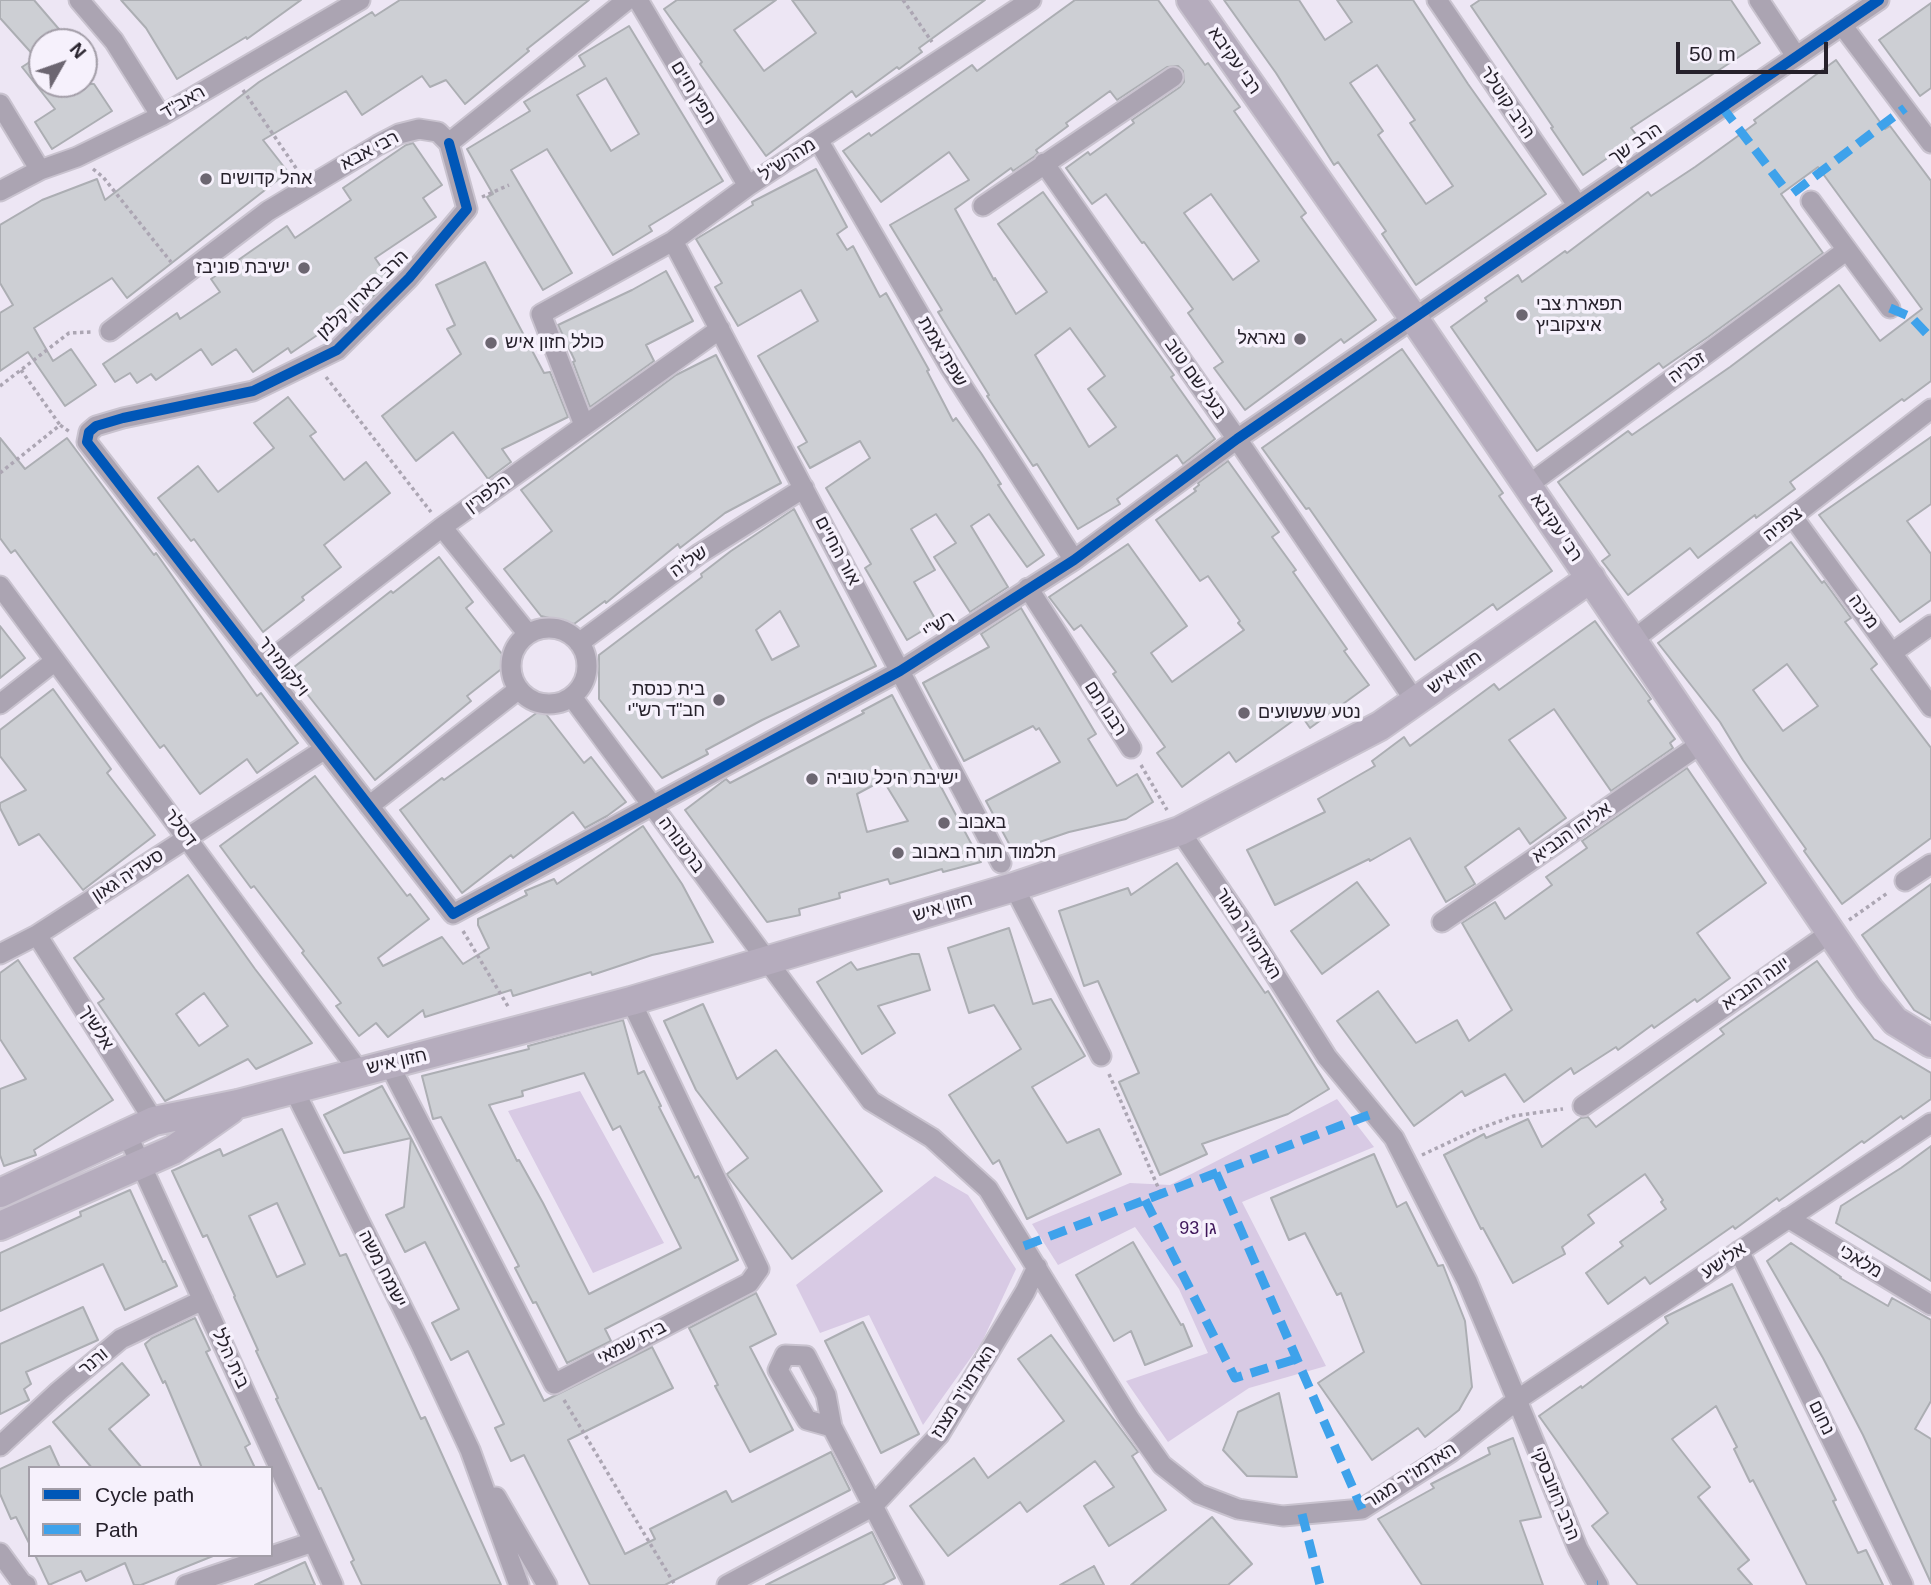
<!DOCTYPE html>
<html>
<head>
<meta charset="utf-8">
<style>
	body { margin:0 }
	#map { position:relative; width:1931px; height:1585px; overflow:hidden; background:#ede6f4; font-family:Arial,sans-serif }
	canvas { display:block }
	.legend { position:absolute; left:28px; top:1466px; width:245px; height:91px; box-sizing:border-box; background:#f6f1fc; border:2px solid #a39ea8; margin:0; padding:9px 12px; list-style:none; font-size:21px; color:#26212b }
	.legend li { display:flex; align-items:center; gap:14px; height:35px }
	.legend b { width:35px; border:2px solid #a39ea8 }
	.north { position:absolute; left:28px; top:28px; width:70px; height:70px; box-sizing:border-box; background:#f6f1fc; border:2px solid #a39ea8; border-radius:50%; rotate:50deg; font-size:19px; font-weight:700; line-height:28px; text-align:center; color:#26212b }
	.north::after { content:''; display:block; margin:auto; width:24px; height:32px; background:#6c6671; clip-path:polygon(50% 0,100% 100%,50% 72%,0 100%) }
	.scale { position:absolute; left:1676px; top:42px; width:152px; height:32px; box-sizing:border-box; border:4px solid #26212b; border-top:0; padding-left:9px; font-size:21px; line-height:24px; white-space:nowrap; color:#26212b; -webkit-text-stroke:5px #f6f1fc; paint-order:stroke }
</style>
</head>
<body>
<div id="map">
<canvas width="1931" height="1585"></canvas>
<ul class="legend">
<li><b style="height:9px;background:#0057b8"></b>Cycle path</li>
<li><b style="height:9px;background:#3ea2eb"></b>Path</li>
</ul>
<div class="north">N</div>
<div class="scale">50 m</div>
</div>
<script>
const ctx = document.querySelector('canvas').getContext('2d');
ctx.lineJoin = 'round';
function fillPath(path, color) { ctx.fillStyle = color; ctx.fill(path, 'evenodd'); }
const shape = rows => new Path2D(rows.map(r => 'M' + r).join(''));
function trace(path, color, width, dash) { ctx.strokeStyle = color; ctx.lineWidth = width; ctx.lineCap = dash ? 'butt' : 'round'; ctx.setLineDash(dash || []); ctx.stroke(path); }
function write(font, color, halo, rows, align = 'center') {
  ctx.font = font + ' Arial,"Noto Sans Hebrew",sans-serif'; ctx.lineWidth = 7; ctx.setLineDash([]); ctx.textBaseline = 'middle'; ctx.strokeStyle = halo; ctx.fillStyle = color; for (const [text, x, y, turn = 0] of rows) {
    ctx.save(); ctx.translate(x, y); ctx.rotate((+turn || 0) * Math.PI / 180); ctx.textAlign = isNaN(turn) ? turn : align; if (halo) ctx.strokeText(text, 0, 0); ctx.fillText(text, 0, 0); ctx.restore();
  }
}
fillPath(shape([
	[580,1091,664,1243,593,1273,508,1111],
	[1337,1099,1374,1147,1242,1202,1326,1366,1249,1388,1168,1442,1126,1381,1208,1353,1179,1289,1135,1227,1058,1265,1032,1224,1130,1183,1170,1185],
	[935,1176,968,1195,1016,1269,982,1342,923,1425,869,1315,820,1333,796,1285]
]), '#d8cae4');
const building = shape([
	[0,0,34,0,70,42,42,42,42,84,94,84,112,111,52,149,35,122,55,109,22,67,36,58,0,18,0,0],
	[121,0,301,0,247,39,246,37,177,79,146,28,121,0],
	[400,0,589,0,527,49,529,51,465,104,446,80,430,87,422,76,362,115,346,91,263,140,288,172,127,298,112,278,34,328,53,361,71,349,96,385,65,406,28,352,0,371,0,313,13,305,0,283,0,225,42,200,97,179,105,200,259,82,372,12,375,16,400,0],
	[677,0,776,0,734,30,764,71,816,33,792,0,985,0,919,48,922,52,899,69,897,67,856,97,852,91,766,156,700,64,702,62,664,9,677,0],
	[1075,0,1158,0,1205,65,1208,63,1240,107,1234,111,1306,213,1301,217,1376,320,1344,343,1341,339,1245,410,1214,368,1223,362,1188,313,1193,309,1144,242,1142,243,1106,194,1092,204,1066,168,1088,152,1090,155,1134,123,1132,120,1180,87,1184,82,1183,71,1178,66,1167,67,1117,100,1110,91,1066,123,1068,126,1036,150,1038,153,1035,156,1013,171,1011,168,955,209,994,280,995,278,1016,314,1047,292,998,224,1043,192,1174,375,1171,377,1215,439,1183,464,1177,455,1117,499,1120,504,1078,529,1037,464,1033,466,987,396,989,395,938,312,942,310,890,225,969,180,949,152,881,202,843,151,869,133,871,136,972,65,977,71,1075,0],
	[1211,194,1259,261,1233,280,1184,213,1211,194],
	[1070,328,1105,376,1088,389,1116,427,1089,447,1035,355,1070,328],
	[1224,0,1299,0,1325,40,1352,22,1337,0,1413,0,1468,84,1546,194,1416,285,1382,234,1386,231,1338,162,1334,165,1276,73,1224,0],
	[1377,65,1415,120,1410,123,1453,186,1426,204,1378,135,1383,131,1350,83,1377,65],
	[1480,0,1731,0,1760,43,1631,128,1638,137,1583,175,1551,128,1553,127,1471,6,1480,0],
	[1931,3,1931,88,1920,96,1879,40,1931,3],
	[629,26,723,181,649,226,652,231,613,255,547,149,511,170,572,273,543,290,487,197,493,194,467,149,530,111,524,102,585,66,579,56,629,26],
	[606,78,639,134,611,151,577,95,606,78],
	[1836,60,1885,129,1890,126,1931,181,1931,381,1904,401,1902,399,1790,482,1795,489,1756,518,1755,515,1698,558,1690,548,1628,595,1602,561,1610,555,1558,482,1628,431,1632,435,1730,367,1839,285,1880,341,1922,309,1818,167,1781,194,1823,253,1708,337,1663,368,1659,363,1537,451,1451,327,1487,301,1485,298,1518,275,1522,282,1565,251,1567,253,1648,192,1651,196,1695,167,1756,123,1754,120,1836,60],
	[413,143,442,185,423,198,436,217,375,258,390,280,373,297,291,353,288,348,253,372,236,349,212,365,201,349,156,380,151,374,137,383,130,373,115,382,103,364,177,313,180,319,220,292,211,279,287,226,295,238,351,200,343,188,406,145,413,143],
	[816,169,847,227,837,234,847,250,853,246,880,297,886,293,929,370,927,371,953,421,956,418,981,453,1001,484,998,485,1044,555,1027,567,989,514,971,526,1008,587,970,612,934,557,956,543,936,514,911,529,935,570,914,582,937,622,907,640,865,568,871,564,826,488,870,458,860,441,810,468,798,447,807,442,758,356,818,321,801,290,738,326,715,287,722,283,696,239,753,205,752,202,816,169],
	[485,262,544,373,550,372,568,417,502,449,511,462,488,479,453,432,416,461,382,416,461,354,447,329,455,325,436,285,485,262],
	[666,271,693,321,646,345,654,361,590,407,573,362,575,361,558,325,632,290,666,271],
	[1402,349,1503,493,1499,496,1552,571,1497,610,1493,604,1415,660,1309,508,1306,509,1262,448,1402,349],
	[716,355,781,483,725,513,680,548,678,544,606,603,605,601,574,624,541,616,504,569,552,531,521,490,676,375,716,355],
	[288,397,316,432,310,436,344,480,366,462,390,493,324,545,341,567,302,597,304,600,263,632,194,539,191,541,158,498,198,466,218,492,274,448,254,423,288,397],
	[1931,437,1931,504,1907,521,1931,554,1931,600,1900,622,1819,515,1931,437],
	[0,438,25,469,67,438,154,555,156,553,257,696,261,693,298,743,257,773,247,759,200,794,164,745,160,748,15,550,11,553,0,538,0,438],
	[1228,461,1279,532,1272,537,1296,570,1293,572,1347,649,1344,651,1369,685,1310,728,1301,715,1236,762,1229,752,1182,787,1157,753,1165,747,1113,674,1116,672,1081,625,1074,630,1049,597,1128,544,1187,626,1151,653,1172,682,1244,630,1238,623,1240,621,1208,576,1200,581,1156,520,1196,491,1194,489,1199,485,1198,483,1228,461],
	[794,509,876,666,762,720,706,750,708,754,662,778,599,699,599,655,702,577,701,574,731,551,794,509],
	[780,611,799,646,772,660,756,630,780,611],
	[1791,542,1822,583,1824,581,1851,618,1845,622,1877,664,1871,669,1931,748,1931,838,1842,904,1804,851,1806,849,1743,760,1720,722,1658,643,1791,542],
	[1787,664,1818,706,1783,731,1753,690,1787,664],
	[439,557,473,602,466,608,509,663,467,696,471,701,375,780,289,671,391,591,393,593,439,557],
	[1021,608,1096,734,1088,739,1117,786,1137,774,1153,802,1126,819,1069,832,1013,851,986,801,1060,762,1039,728,1036,730,1033,726,964,761,923,683,989,647,981,634,1021,608],
	[1595,621,1651,699,1648,701,1675,739,1670,743,1673,748,1611,791,1554,709,1509,740,1566,818,1530,844,1519,828,1465,867,1475,884,1446,902,1410,838,1370,861,1369,859,1275,905,1247,850,1325,812,1318,799,1375,766,1372,761,1404,737,1410,746,1494,684,1499,690,1595,621],
	[0,626,25,658,0,678,0,626],
	[53,689,111,769,107,773,155,835,83,890,39,834,19,845,0,808,0,803,26,790,0,756,0,730,53,689],
	[892,695,981,862,943,872,942,869,890,884,888,879,839,893,840,898,799,909,800,915,767,922,685,810,726,779,730,783,864,713,862,711,892,695],
	[883,780,908,821,867,832,857,794,883,780],
	[542,709,584,763,591,757,626,802,607,816,585,828,573,812,513,858,511,855,462,893,400,810,442,778,444,780,542,709],
	[1687,768,1766,883,1697,933,1730,978,1697,1002,1695,999,1654,1028,1652,1025,1618,1050,1616,1047,1574,1074,1571,1068,1524,1102,1505,1074,1465,1096,1462,1091,1414,1126,1337,1021,1378,991,1416,1043,1457,1020,1469,1041,1512,1010,1462,923,1495,902,1505,919,1552,885,1546,877,1587,848,1582,841,1687,768],
	[315,776,407,896,410,894,429,919,378,958,383,966,442,937,463,964,489,948,478,925,478,919,527,895,525,891,554,879,557,884,643,826,682,884,713,942,652,955,592,975,591,972,513,996,511,990,425,1017,423,1010,388,1037,376,1023,359,1036,336,1006,341,1003,302,953,304,951,254,886,251,888,220,846,315,776],
	[1177,863,1265,993,1268,991,1329,1089,1288,1114,1202,1144,1207,1154,1160,1175,1119,1082,1139,1073,1098,981,1084,986,1059,911,1128,888,1131,895,1177,863],
	[188,875,255,969,312,1043,256,1069,248,1059,165,1101,98,1003,104,999,74,958,188,875],
	[204,993,228,1026,199,1046,176,1014,204,993],
	[1357,882,1389,925,1322,974,1291,931,1357,882],
	[1931,884,1931,1020,1914,1010,1862,935,1931,884],
	[1009,928,1033,1004,1051,999,1085,1056,1032,1087,1067,1143,1099,1129,1121,1174,1027,1219,999,1160,993,1164,949,1095,1021,1049,994,1005,969,1013,948,948,1009,928],
	[912,954,919,954,930,990,878,1006,895,1033,862,1054,817,982,851,962,857,970,912,954],
	[18,960,113,1100,34,1150,36,1155,4,1166,0,1155,0,1089,26,1079,0,1039,0,973,18,960],
	[1817,961,1874,1039,1931,1073,1931,1099,1903,1119,1901,1116,1864,1143,1862,1141,1779,1201,1777,1198,1735,1229,1733,1226,1650,1284,1645,1277,1608,1304,1586,1273,1623,1246,1620,1242,1666,1209,1661,1202,1663,1200,1645,1174,1588,1215,1594,1223,1562,1247,1565,1254,1513,1283,1483,1228,1481,1229,1444,1155,1484,1134,1486,1138,1528,1119,1542,1147,1581,1118,1588,1117,1596,1127,1724,1034,1720,1029,1817,961],
	[703,1004,737,1079,776,1050,882,1191,792,1259,728,1176,727,1174,748,1158,696,1090,664,1021,703,1004],
	[623,1020,638,1074,644,1071,661,1106,659,1107,695,1178,698,1176,738,1260,605,1329,611,1341,567,1363,536,1302,533,1303,515,1268,519,1266,441,1117,433,1119,422,1076,529,1049,528,1046,623,1020],
	[584,1073,613,1130,620,1126,681,1248,589,1294,543,1203,519,1160,517,1161,489,1105,523,1096,522,1091,584,1073],
	[382,1086,411,1138,344,1153,324,1115,382,1086],
	[282,1129,340,1256,346,1254,421,1419,425,1417,501,1585,362,1585,351,1562,354,1560,321,1488,319,1489,276,1399,278,1398,256,1351,258,1350,234,1297,235,1296,207,1235,203,1237,172,1171,220,1149,223,1156,282,1129],
	[277,1203,305,1264,277,1277,249,1216,277,1203],
	[411,1138,544,1401,652,1347,673,1388,568,1440,625,1554,655,1539,650,1529,726,1491,732,1502,831,1452,850,1490,665,1585,590,1585,524,1455,511,1461,495,1428,504,1424,468,1351,451,1360,432,1323,459,1309,425,1242,405,1252,386,1215,404,1207,411,1138],
	[1931,1146,1931,1281,1836,1223,1841,1206,1901,1168,1931,1146],
	[1374,1154,1397,1207,1406,1202,1438,1266,1443,1265,1465,1321,1472,1387,1459,1410,1425,1437,1418,1428,1372,1460,1318,1383,1364,1352,1341,1293,1337,1295,1305,1233,1289,1240,1271,1198,1374,1154],
	[130,1190,163,1262,165,1261,177,1286,125,1310,103,1264,0,1311,0,1253,81,1216,80,1212,130,1190],
	[1133,1242,1181,1325,1183,1324,1192,1346,1145,1365,1131,1331,1114,1341,1076,1275,1133,1242],
	[1791,1243,1841,1277,1840,1278,1888,1306,1892,1298,1931,1320,1931,1401,1915,1429,1931,1439,1931,1583,1863,1435,1823,1358,1767,1261,1791,1243],
	[1732,1284,1836,1500,1833,1501,1858,1553,1866,1550,1883,1585,1807,1585,1753,1480,1750,1482,1734,1449,1737,1447,1716,1406,1672,1439,1710,1487,1698,1497,1749,1560,1738,1569,1752,1585,1638,1585,1592,1526,1608,1513,1539,1416,1581,1386,1582,1388,1668,1323,1665,1317,1732,1284],
	[756,1293,776,1334,750,1347,793,1430,750,1452,715,1386,718,1385,689,1328,756,1293],
	[83,1307,98,1340,26,1372,31,1384,24,1389,29,1400,0,1414,0,1344,83,1307],
	[195,1318,210,1350,206,1352,250,1444,245,1447,255,1468,202,1468,165,1381,163,1383,145,1344,152,1338,195,1318],
	[863,1322,919,1434,881,1453,825,1341,863,1322],
	[1051,1335,1138,1452,1132,1456,1166,1510,1109,1546,1084,1506,1114,1487,1095,1461,1027,1512,1020,1502,948,1556,910,1506,974,1458,988,1478,1064,1421,1018,1359,1051,1335],
	[122,1363,149,1395,109,1429,142,1468,92,1468,53,1422,122,1363],
	[1279,1393,1297,1477,1247,1476,1223,1450,1238,1412,1279,1393],
	[1513,1438,1541,1517,1520,1521,1543,1585,1422,1585,1378,1519,1434,1488,1431,1484,1490,1454,1488,1448,1513,1438],
	[50,1446,60,1468,30,1468,30,1545,16,1517,11,1519,0,1494,0,1469,50,1446],
	[1212,1517,1252,1564,1228,1585,1131,1585,1212,1517],
	[872,1532,895,1578,882,1585,766,1585,872,1532],
	[35,1555,213,1555,213,1556,141,1585,134,1585,125,1563,86,1581,81,1571,49,1585,35,1555],
	[305,1562,315,1585,255,1585,305,1562],
	[1094,1566,1104,1585,1060,1585,1094,1566]
]);
fillPath(building, '#cdcfd4');
trace(building, '#acaeb3', 2);
const street = shape([
	[79,0,114,41,161,116],
	[638,0,748,186],
	[1437,0,1577,205],
	[1759,0,1796,56],
	[1842,25,1931,143],
	[0,104,40,170],
	[818,140,950,367,1074,560],
	[449,143,467,209,409,278,337,350,253,391,123,418,96,426,89,432,87,442,453,914,900,671,1074,560,1237,439,1879,0],
	[1044,163,1237,439,1415,701],
	[0,191,40,170,77,157,161,116,360,0],
	[1811,201,1890,308],
	[983,206,1173,77],
	[673,241,1001,863],
	[110,331,268,211,378,145,399,134,419,129,438,132,449,143,627,0],
	[584,425,541,314,673,241,748,186,1031,0],
	[1527,486,1847,250],
	[1793,517,1931,707],
	[442,527,528,634],
	[0,586,359,1071],
	[1028,588,1131,748],
	'511 666a38 38 0 1 1 76 0a38 38 0 1 1-76 0Z',
	[1633,640,1931,409],
	[579,643,699,554,804,488],
	[1893,652,1931,625],
	[261,667,442,527,720,329],
	[572,697,871,1101,932,1138,988,1189,1129,1418,1162,1465,1199,1494,1238,1509,1283,1516,1362,1509,1451,1452,1517,1400,1467,1281,1394,1138,1327,1057,1240,919,1180,831],
	[0,704,55,661],
	[369,806,519,689],
	[1905,881,1931,864],
	[1014,887,1101,1056],
	[1442,922,1702,743],
	[37,935,154,1121],
	[0,954,37,935,325,749],
	[390,1066,554,1384,749,1283,759,1269,631,1001],
	[293,1088,420,1343,470,1450,519,1585],
	[1583,1106,1830,933],
	[126,1132,333,1585],
	[1788,1218,1931,1305],
	[1739,1251,1903,1585],
	[785,1355,806,1356,826,1395,832,1427,807,1420,778,1370,785,1355],
	[832,1427,914,1585],
	[0,1446,59,1391,121,1339,203,1300],
	[496,1497,547,1585],
	[0,1553,22,1583,26,1585],
	[186,1585,313,1542],
	[727,1585,872,1507,939,1435,1025,1292,1037,1267],
	[1598,1585,1578,1549,1517,1400,1931,1123]
]);
const secondary = shape([
	[1191,0,1413,317,1869,989,1895,1021,1931,1043],
	[0,1193,154,1121,238,1104,631,1001,1014,887,1180,831,1380,726,1591,578],
	[0,1226,173,1150,230,1110]
]);
trace(street, '#c9c3cf', 23);
trace(secondary, '#c9c3cf', 32);
trace(shape([
	[903,0,932,42],
	[243,90,298,171],
	[93,169,103,177,171,262],
	[482,197,509,185],
	[21,370,60,425],
	[326,377,431,512],
	[0,386,69,333,92,332],
	[0,473,60,425,70,432],
	[1141,765,1167,810],
	[1849,920,1889,892],
	[463,931,509,1008],
	[1109,1074,1161,1194],
	[1422,1155,1473,1131,1514,1116,1563,1109],
	[564,1400,675,1585]
]), '#aca6b3', 3.5, [3.5, 3.5]);
trace(street, '#aba4b2', 19);
trace(secondary, '#b5acbd', 28);
trace(shape([
	[1722,107,1786,190],
	[1793,193,1905,108],
	[1890,308,1911,317,1931,338],
	[1216,1173,1362,1509],
	[1145,1200,1235,1378,1296,1359],
	[1024,1246,1374,1113],
	[1302,1514,1320,1585],
	[1597,1585,1598,1585]
]), '#3ea2eb', 9, [18, 9]);
trace(shape([
	[449,143,467,209,409,278,337,350,253,391,123,418,96,426,89,432,87,442,453,914,900,671,1074,560,1237,439,1879,0]
]), '#0057b8', 10);
for (const [x, y, r, color] of [
	[206,179,7,"#6c6671"],
	[304,268,7,"#6c6671"],
	[1522,315,7,"#6c6671"],
	[1300,339,7,"#6c6671"],
	[491,343,7,"#6c6671"],
	[719,700,7,"#6c6671"],
	[1244,713,7,"#6c6671"],
	[812,779,7,"#6c6671"],
	[944,823,7,"#6c6671"],
	[898,853,7,"#6c6671"]
]) { const dot = new Path2D(); dot.arc(x, y, r, 0, 2 * Math.PI); ctx.fillStyle = color; ctx.fill(dot); trace(dot, '#f6f1fc', 2.5); }
write('18px', '#26212b', '#f6f1fc', [
	["רבי עקיבא",1234,61,55],
	["חפץ חיים",693,93,59],
	["ראב\"ד",183,103,-30],
	["הרב קוטלר",1507,103,56],
	["הרב שך",1636,144,-34],
	["רבי אבא",370,151,-28],
	["מהרש\"ל",788,160,-33],
	["הרב בארון קלמן",363,295,-44],
	["שפת אמת",942,352,59],
	["זכריה",1687,368,-36],
	["בעל שם טוב",1195,379,55],
	["הלפרין",488,494,-36],
	["צפניה",1783,525,-38],
	["רבי עקיבא",1556,528,56],
	["אור החיים",837,551,62],
	["של\"ה",689,562,-35],
	["מיכה",1863,612,54],
	["רש\"י",939,625,-33],
	["וילקומירר",283,667,52],
	["חזון איש",1455,673,-35],
	["רבנו תם",1105,709,57],
	["דסלר",180,828,53],
	["אליהו הנביא",1572,833,-35],
	["ברטנורה",681,845,54],
	["סעדיה גאון",128,876,-33],
	["חזון איש",943,908,-16],
	["האדמו\"ר מגור",1248,934,57],
	["יונה הנביא",1756,984,-35],
	["אלשיך",96,1028,58],
	["חזון איש",397,1062,-13],
	["אלישע",1724,1261,-34],
	["מלאכי",1860,1262,31],
	["ישמח משה",382,1269,63],
	["בית שמאי",632,1343,-27],
	["בית הלל",230,1359,65],
	["ורנר",94,1362,-40],
	["האדמו\"ר מצנז",964,1392,-58],
	["נחום",1821,1418,64],
	["האדמו\"ר מגור",1411,1476,-33],
	["הרב רוזובסקי",1555,1494,68]
]);
write('18px', '#26212b', '#f6f1fc', [
	["אהל קדושים",220,179],
	["ישיבת פוניבז",290,268,"right"],
	["תפארת צבי",1536,305],
	["איצקוביץ",1536,326],
	["נאראל",1286,339,"right"],
	["כולל חזון איש",505,343],
	["בית כנסת",705,690,"right"],
	["חב\"ד רש\"י",705,711,"right"],
	["נטע שעשועים",1258,713],
	["ישיבת היכל טוביה",826,779],
	["באבוב",958,823],
	["תלמוד תורה באבוב",912,853]
], 'left');
write('18px', '#3f175a', '#f6f1fc', [
	["גן 93",1198,1229]
]);
</script>
</body>
</html>
